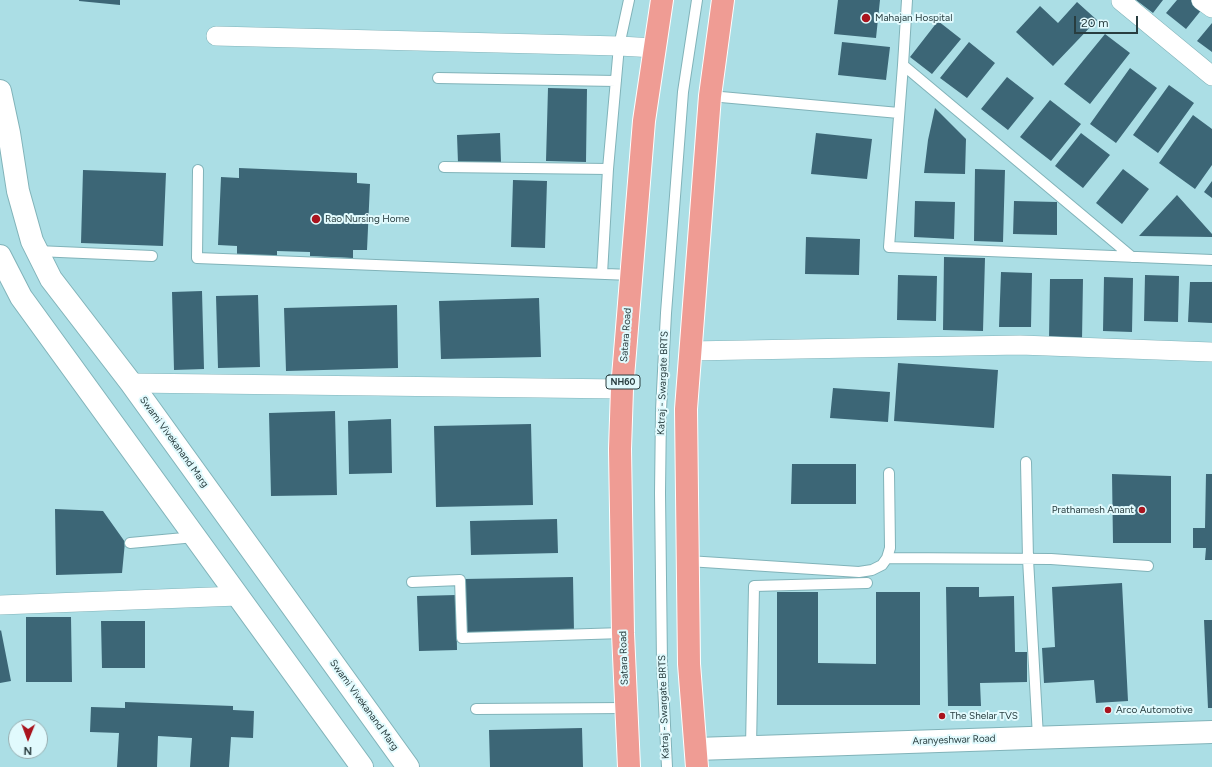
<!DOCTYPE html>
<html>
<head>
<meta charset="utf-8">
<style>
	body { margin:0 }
	#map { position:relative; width:1212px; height:767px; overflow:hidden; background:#abdee5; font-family:Figtree,sans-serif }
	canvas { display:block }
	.north { position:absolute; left:8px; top:719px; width:40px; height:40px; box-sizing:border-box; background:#e1fafd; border:1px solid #97aeb1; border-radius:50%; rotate:181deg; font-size:11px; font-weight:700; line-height:16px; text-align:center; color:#283d3f }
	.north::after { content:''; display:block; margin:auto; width:14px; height:18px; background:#a9141e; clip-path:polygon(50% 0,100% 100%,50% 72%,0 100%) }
	.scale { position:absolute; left:1074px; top:16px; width:64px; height:18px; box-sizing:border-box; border:2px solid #283d3f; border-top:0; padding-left:5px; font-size:12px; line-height:14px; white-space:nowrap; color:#283d3f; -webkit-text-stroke:3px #e1fafd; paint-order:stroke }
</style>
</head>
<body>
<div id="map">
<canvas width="1212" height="767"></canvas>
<div class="north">N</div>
<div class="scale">20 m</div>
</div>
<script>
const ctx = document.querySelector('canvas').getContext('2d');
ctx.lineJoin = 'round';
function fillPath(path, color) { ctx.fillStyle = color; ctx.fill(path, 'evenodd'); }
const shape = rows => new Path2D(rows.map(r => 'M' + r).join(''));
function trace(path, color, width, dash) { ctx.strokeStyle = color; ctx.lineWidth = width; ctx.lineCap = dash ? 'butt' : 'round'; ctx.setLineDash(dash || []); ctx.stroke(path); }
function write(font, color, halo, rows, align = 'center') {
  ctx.font = font + ' Figtree,sans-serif'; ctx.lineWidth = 4; ctx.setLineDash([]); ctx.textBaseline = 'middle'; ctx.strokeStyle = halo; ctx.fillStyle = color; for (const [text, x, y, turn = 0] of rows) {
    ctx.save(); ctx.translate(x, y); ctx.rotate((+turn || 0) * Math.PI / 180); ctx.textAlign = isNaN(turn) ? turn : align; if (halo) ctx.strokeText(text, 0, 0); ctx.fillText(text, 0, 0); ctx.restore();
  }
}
fillPath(shape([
	[79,0,120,0,120,5,79,1],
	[838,0,880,0,876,38,834,34],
	[1136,0,1163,0,1153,13],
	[1177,0,1193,0,1203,8,1186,29,1166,13],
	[1077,2,1097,20,1053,66,1016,32,1040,6,1058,23],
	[938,21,961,39,932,74,910,57],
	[1212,23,1212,52,1197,41],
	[1105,34,1130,53,1090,104,1064,84],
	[842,42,890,47,886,80,838,75],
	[969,42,995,63,967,98,940,78],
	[1130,68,1157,88,1116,143,1090,124],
	[1007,77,1034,98,1008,130,981,109],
	[1169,85,1194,103,1158,153,1133,135],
	[548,88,587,89,586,162,546,161],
	[1050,100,1081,124,1051,161,1020,137],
	[935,108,966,139,965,174,924,173,928,140],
	[1193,115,1212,129,1212,165,1195,189,1159,163],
	[500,133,501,162,458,163,457,135],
	[816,133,872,139,867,179,811,174],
	[1081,133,1110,155,1083,188,1055,166],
	[239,168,357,173,357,183,370,184,367,250,353,250,353,258,310,256,310,252,277,251,277,256,237,254,237,246,218,245,221,177,239,178],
	[975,169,1005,170,1003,242,974,241],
	[1123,169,1149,189,1122,224,1096,203],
	[83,170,166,173,163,246,81,243],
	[513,180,547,181,545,248,511,247],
	[1212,181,1212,198,1204,192],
	[1177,195,1212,234,1212,237,1139,236],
	[915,201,955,202,954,239,914,237],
	[1014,201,1057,202,1057,235,1013,234],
	[806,237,860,239,859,275,805,274],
	[944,257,985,258,983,331,943,330],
	[1001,272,1032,273,1031,327,999,327],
	[898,275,937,276,936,321,897,320],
	[1145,275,1179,276,1178,322,1144,321],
	[1104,277,1133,278,1132,332,1103,331],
	[1050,279,1083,279,1082,340,1049,339],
	[1190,282,1212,282,1212,323,1188,322],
	[202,291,204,369,174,370,172,292],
	[258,295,260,367,218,368,216,296],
	[539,298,541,357,441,359,439,301],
	[397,305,398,368,286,371,284,308],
	[898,363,998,370,994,428,894,421],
	[833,388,890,392,888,422,830,418],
	[335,411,337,495,271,496,269,413],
	[391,419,392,473,349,474,348,421],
	[531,424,533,505,436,507,434,426],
	[792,464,856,464,856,504,791,504],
	[1112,474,1171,476,1171,543,1113,543],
	[1206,474,1212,474,1212,560,1205,560,1206,548,1193,548,1193,528,1205,528],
	[55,509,103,511,125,542,122,573,56,575],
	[557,519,558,553,471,555,470,521],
	[573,577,574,632,465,635,464,579],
	[1122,583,1128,701,1096,703,1094,680,1044,683,1042,648,1055,647,1052,587],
	[946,587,979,587,979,597,1014,596,1015,652,1027,652,1027,682,980,683,981,706,948,706],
	[777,592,818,592,818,663,876,664,876,592,920,592,920,705,777,705],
	[456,595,457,650,419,651,417,596],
	[26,617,71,617,72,682,26,682],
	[1204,620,1212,620,1212,708,1208,708],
	[101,621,145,621,145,668,102,668],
	[1,630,11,681,0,683,0,631],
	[125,702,233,706,233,710,254,711,253,738,231,737,229,767,190,767,192,738,158,736,157,767,117,767,119,733,90,732,91,707,125,708],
	[582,728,583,767,490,767,489,730]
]), '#3c6676');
const lane = shape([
	[907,0,903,65,889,247,1212,260],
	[903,65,1132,257],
	[438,78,616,81],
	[710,96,899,113],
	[444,167,608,169],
	[198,170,197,258,631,275],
	[37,251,152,256],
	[602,274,608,169,619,46,629,0],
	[1026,462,1028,559,1038,737],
	[130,543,195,537],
	[887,558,1051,559,1148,566],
	[688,561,859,572,872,570,882,565,887,558,890,548,889,473],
	[412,582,460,580,462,638,623,633],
	[476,709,626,708],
	[751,747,754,586,867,583],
	[667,767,662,663,660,493,661,410,666,313,683,92,697,0]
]);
const street = shape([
	[1121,0,1121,1,1212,76],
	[1201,0,1212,8],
	[216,36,619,46,655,48],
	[690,351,1020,345,1212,352],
	[131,383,622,389],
	[0,605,238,596]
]);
const secondary = shape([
	[0,91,9,133,18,191,32,241,51,279,131,383,408,767],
	[0,256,21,297,362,767],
	[696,749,1212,732]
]);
const highway = shape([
	[629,767,623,633,620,449,622,389,644,121,662,0],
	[697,767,689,664,686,409,710,96,723,0]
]);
trace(lane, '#81b3b9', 12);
trace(street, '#81b3b9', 20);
trace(secondary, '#81b3b9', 24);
trace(highway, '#fff', 24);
trace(lane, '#fff', 10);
trace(street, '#fff', 19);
trace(secondary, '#fff', 22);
trace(highway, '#ef9c94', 22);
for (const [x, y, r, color] of [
	[866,18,5,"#a9141e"],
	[316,219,5,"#a9141e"],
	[1142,510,4,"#a9141e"],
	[1108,710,4,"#a9141e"],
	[942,716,4,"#a9141e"]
]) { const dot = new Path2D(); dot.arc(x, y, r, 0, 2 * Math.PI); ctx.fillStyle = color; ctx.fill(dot); trace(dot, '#e1fafd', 1.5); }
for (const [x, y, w] of [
	[623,382,34]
]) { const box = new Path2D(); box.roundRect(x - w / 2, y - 7, w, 14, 3); ctx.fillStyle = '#e1fafd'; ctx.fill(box); trace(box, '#283d3f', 1); }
write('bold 9px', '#283d3f', null, [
	["NH60",623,382]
]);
write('10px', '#283d3f', '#e1fafd', [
	["Mahajan Hospital",875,18],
	["Rao Nursing Home",325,219],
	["Prathamesh Anant",1134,510,"right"],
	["Arco Automotive",1116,710],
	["The Shelar TVS",950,716]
], 'left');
write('10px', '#283d3f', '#e1fafd', [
	["Satara Road",626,335,-86],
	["Katraj - Swargate BRTS",663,383,-88],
	["Swami Vivekanand Marg",174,442,54],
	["Satara Road",624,658,-92],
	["Swami Vivekanand Marg",364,705,54],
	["Katraj - Swargate BRTS",664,707,-92],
	["Aranyeshwar Road",954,740,-2]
]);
</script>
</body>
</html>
